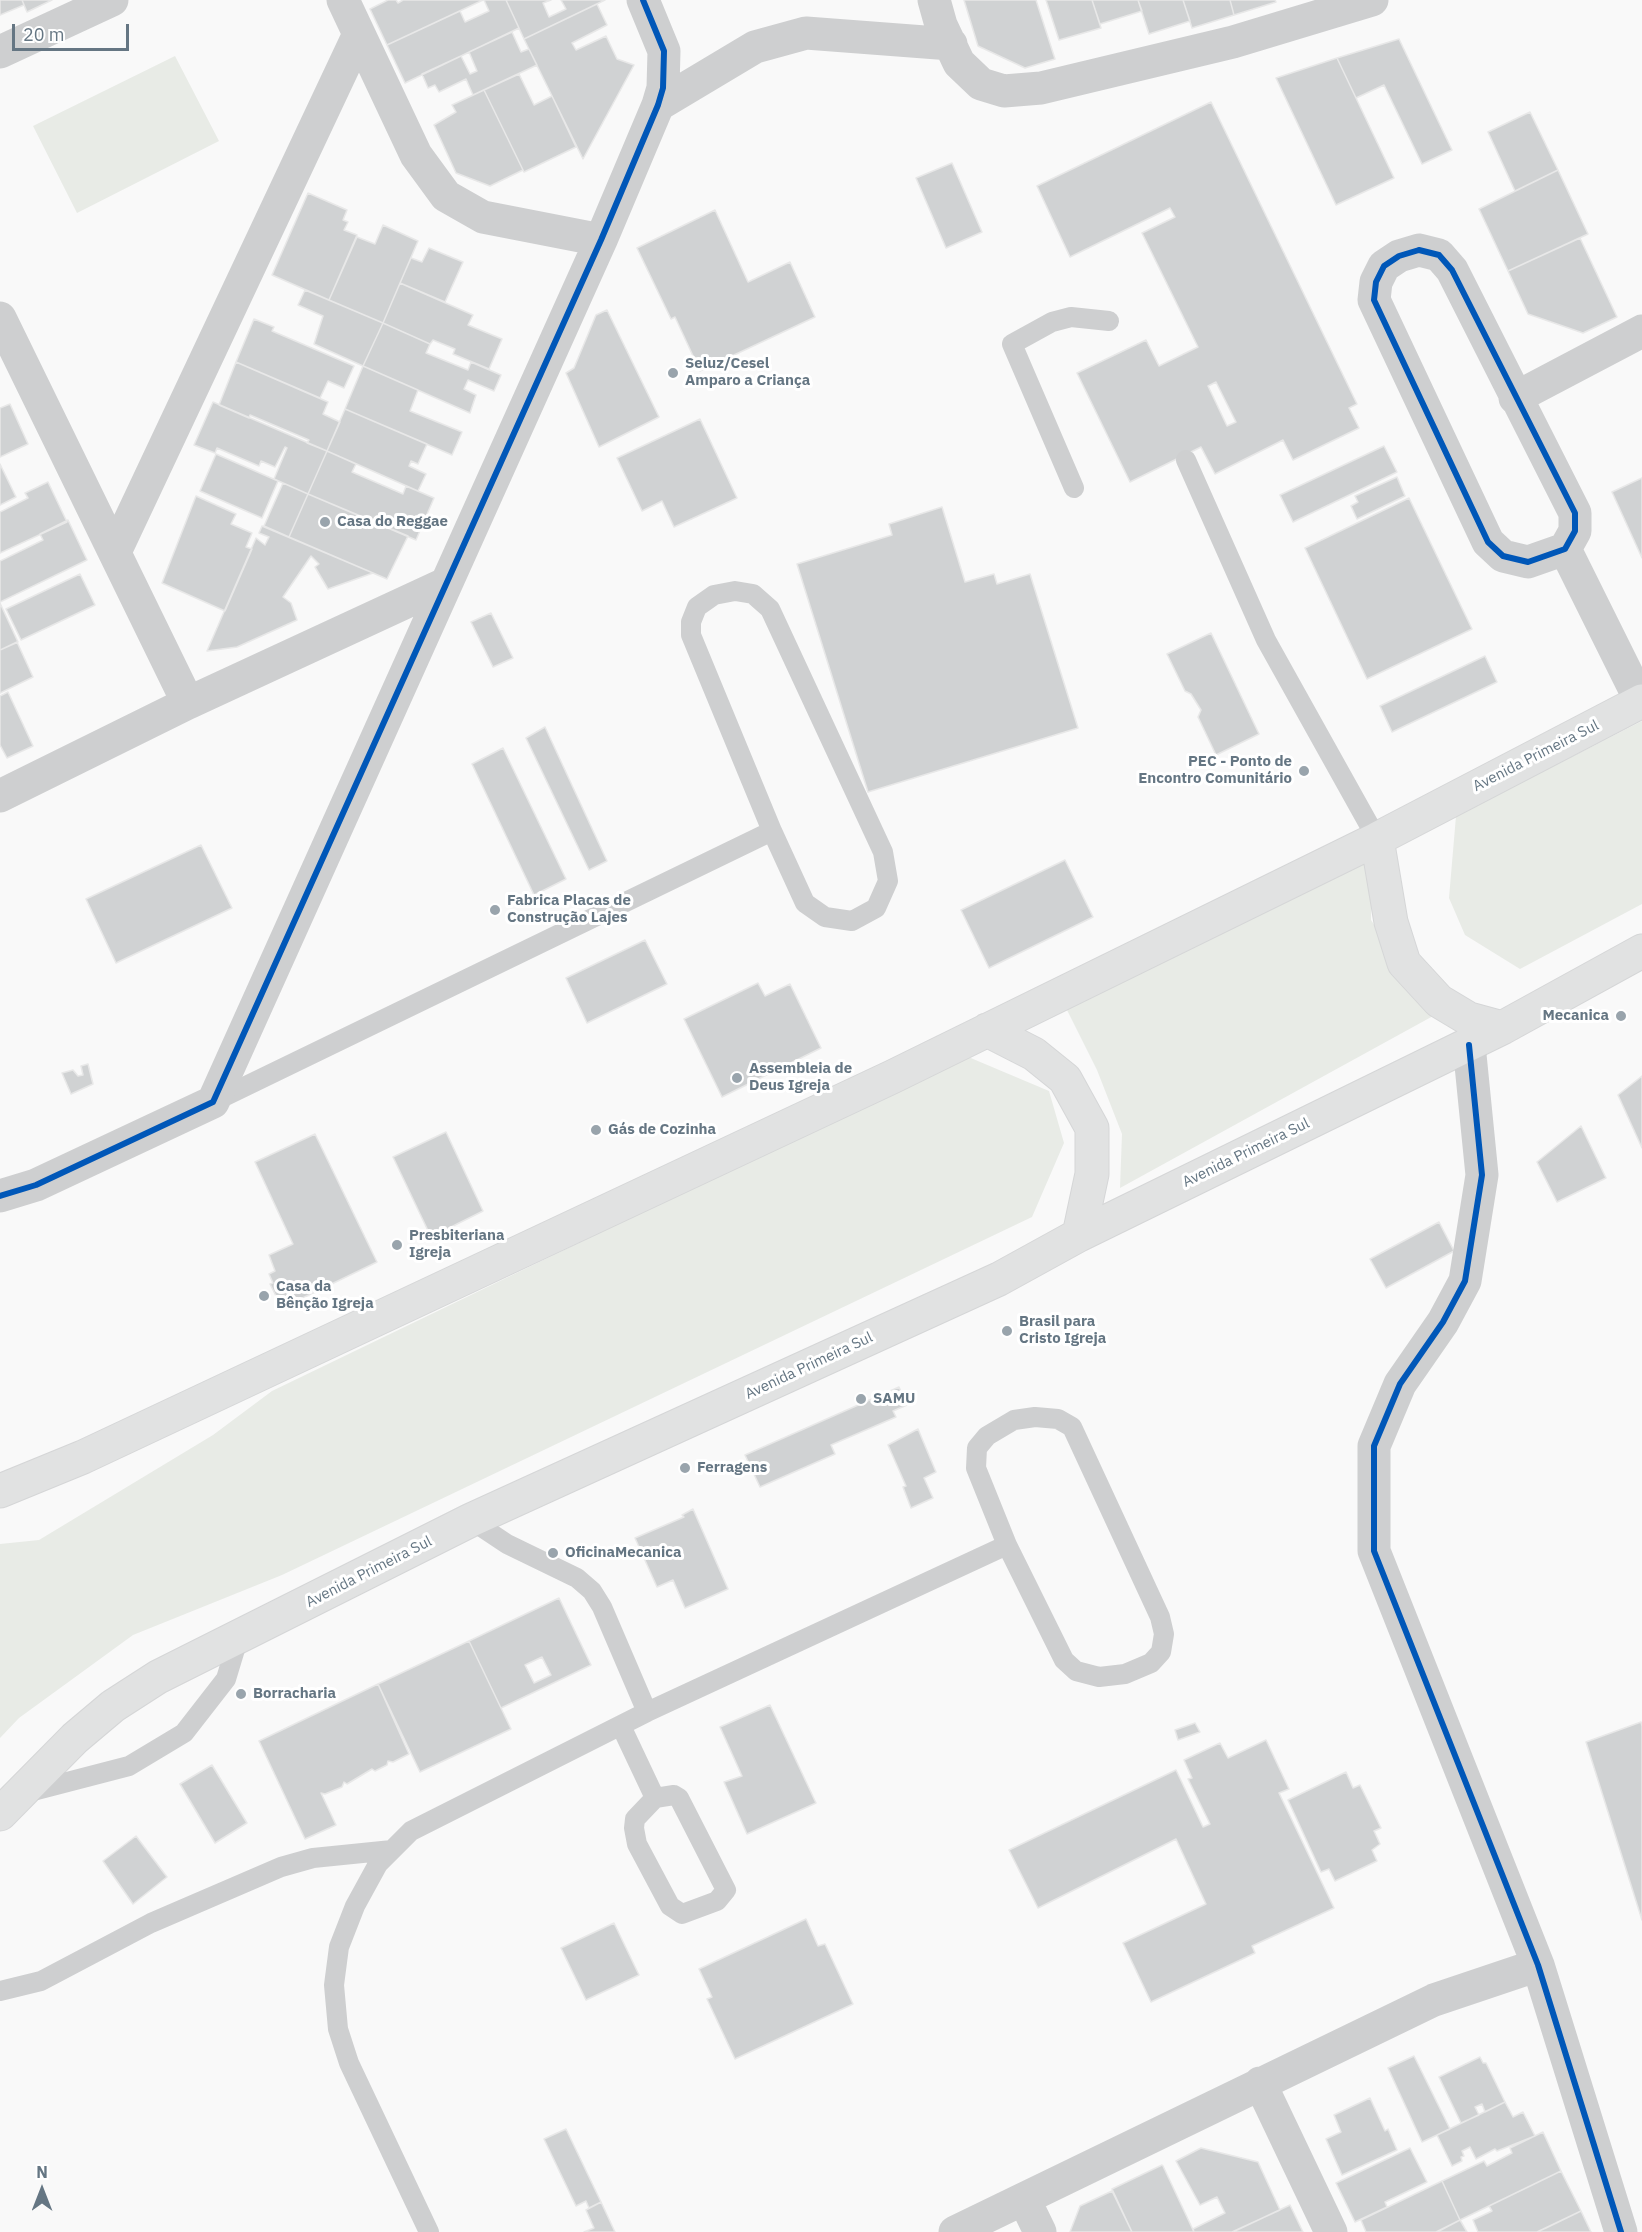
<!DOCTYPE html>
<html>
<head>
<meta charset="utf-8">
<style>
	body { margin:0 }
	#map { position:relative; width:1642px; height:2232px; overflow:hidden; background:#f9f9f9; font-family:"IBM Plex Sans",sans-serif }
	canvas { display:block }
	.north { position:absolute; left:12px; top:2160px; width:60px; height:60px; -webkit-text-stroke:4px #fff; paint-order:stroke; rotate:0deg; font-size:16px; font-weight:700; line-height:24px; text-align:center; color:#657683 }
	.north::after { content:''; display:block; margin:auto; width:21px; height:27px; background:#657683; clip-path:polygon(50% 0,100% 100%,50% 72%,0 100%) }
	.scale { position:absolute; left:12px; top:24px; width:117px; height:27px; box-sizing:border-box; border:3px solid #657683; border-top:0; padding-left:8px; font-size:18px; line-height:21px; white-space:nowrap; color:#657683; -webkit-text-stroke:4px #fff; paint-order:stroke }
</style>
</head>
<body>
<div id="map">
<canvas width="1642" height="2232"></canvas>
<div class="north">N</div>
<div class="scale">20 m</div>
</div>
<script>
const ctx = document.querySelector('canvas').getContext('2d');
ctx.lineJoin = 'round';
function fillPath(path, color) { ctx.fillStyle = color; ctx.fill(path, 'evenodd'); }
const shape = rows => new Path2D(rows.map(r => 'M' + r).join(''));
function trace(path, color, width, dash) { ctx.strokeStyle = color; ctx.lineWidth = width; ctx.lineCap = dash ? 'butt' : 'round'; ctx.setLineDash(dash || []); ctx.stroke(path); }
function write(font, color, halo, rows, align = 'center') {
  ctx.font = font + ' "IBM Plex Sans",sans-serif'; ctx.lineWidth = 6; ctx.setLineDash([]); ctx.textBaseline = 'middle'; ctx.strokeStyle = halo; ctx.fillStyle = color; for (const [text, x, y, turn = 0] of rows) {
    ctx.save(); ctx.translate(x, y); ctx.rotate((+turn || 0) * Math.PI / 180); ctx.textAlign = isNaN(turn) ? turn : align; if (halo) ctx.strokeText(text, 0, 0); ctx.fillText(text, 0, 0); ctx.restore();
  }
}
fillPath(shape([
	[175,56,219,141,77,213,33,126],
	[1642,721,1642,904,1520,969,1465,935,1449,898,1456,816],
	[1371,860,1371,920,1407,975,1444,1010,1120,1188,1122,1134,1097,1070,1065,1006],
	[966,1056,1049,1091,1064,1143,1032,1217,282,1575,133,1635,19,1718,0,1738,0,1544,39,1540,213,1435,272,1391]
]), '#e8ebe6');
const building = shape([
	[0,0,22,0,24,5,0,15,0,0],
	[22,0,52,0,27,12,22,0],
	[388,0,396,0,398,3,403,0,483,0,387,45,370,9,388,0],
	[484,0,506,0,519,28,405,83,387,45,460,11,465,22,489,11,484,0],
	[506,0,551,0,543,3,549,17,566,9,561,0,605,0,524,39,506,0],
	[964,0,1036,0,1055,59,1025,68,978,46,964,0],
	[1046,0,1092,0,1101,28,1059,40,1046,0],
	[1092,0,1138,0,1142,11,1100,24,1092,0],
	[1138,0,1183,0,1190,21,1149,34,1138,0],
	[1183,0,1230,0,1234,15,1192,28,1183,0],
	[1230,0,1275,0,1276,2,1234,15,1230,0],
	[597,4,607,25,572,43,576,50,606,36,617,59,634,65,583,159,524,39,597,4],
	[512,32,521,52,529,49,537,65,473,95,466,79,439,92,435,85,428,88,422,74,461,56,470,74,477,71,469,52,512,32],
	[1399,39,1452,150,1422,164,1384,85,1356,98,1337,58,1399,39],
	[1337,58,1394,178,1336,205,1276,78,1337,58],
	[519,74,534,105,552,96,576,147,524,172,484,90,519,74],
	[484,90,523,170,490,186,456,173,434,125,456,112,452,105,484,90],
	[1211,102,1357,404,1349,408,1359,428,1293,460,1283,440,1215,474,1201,447,1130,482,1077,373,1146,340,1159,366,1198,347,1142,233,1175,217,1170,208,1070,257,1037,186,1211,102],
	[1216,382,1236,422,1227,426,1208,386,1216,382],
	[1530,112,1558,170,1515,191,1488,132,1530,112],
	[952,163,982,232,946,248,916,178,952,163],
	[1558,170,1588,234,1508,271,1479,209,1558,170],
	[308,193,347,210,343,220,348,222,344,230,357,235,329,300,272,275,308,193],
	[715,210,748,282,790,262,815,317,700,371,675,317,671,319,637,248,715,210],
	[383,225,418,241,383,323,329,300,357,237,375,244,383,225],
	[1580,238,1617,317,1583,333,1528,314,1508,271,1580,238],
	[429,248,463,262,445,302,400,283,411,258,422,262,429,248],
	[400,283,473,315,468,325,502,339,489,369,453,354,455,349,433,340,430,344,383,323,400,283],
	[305,290,383,323,363,366,314,344,323,316,298,305,305,290],
	[607,310,659,417,599,447,566,373,574,368,596,315,607,310],
	[254,319,274,327,272,331,354,366,344,388,328,381,320,398,236,362,254,319],
	[383,323,430,344,426,353,468,370,471,362,501,375,494,391,468,380,464,389,476,395,470,413,363,366,383,323],
	[236,362,328,402,323,414,340,422,327,451,307,443,309,440,250,415,249,418,219,405,236,362],
	[363,366,418,390,410,411,462,432,452,455,345,409,363,366],
	[213,402,327,451,308,494,274,479,287,448,285,447,275,467,261,461,259,466,217,448,215,453,194,445,213,402],
	[10,404,28,444,0,457,0,408,10,404],
	[345,409,427,444,418,464,411,461,409,466,426,474,418,491,327,451,345,409],
	[700,419,737,498,674,527,662,501,642,511,617,458,700,419],
	[1384,446,1397,472,1293,522,1280,495,1384,446],
	[327,451,356,464,352,472,403,494,406,486,434,498,416,540,308,494,327,451],
	[216,454,278,481,262,518,200,491,216,454],
	[0,464,16,497,0,505,0,464],
	[1397,477,1405,496,1357,519,1351,506,1358,502,1355,496,1397,477],
	[1642,478,1642,558,1612,492,1642,478],
	[48,482,67,522,0,553,0,512,28,498,25,493,48,482],
	[283,483,308,494,289,537,264,526,283,483],
	[308,494,408,536,387,579,289,537,308,494],
	[196,496,236,514,231,524,252,533,246,547,252,549,225,611,162,583,196,496],
	[1409,498,1472,629,1367,679,1305,548,1409,498],
	[942,507,965,582,994,574,997,584,1030,574,1078,728,868,792,797,564,892,535,889,524,942,507],
	[68,520,87,560,0,602,0,561,43,540,40,534,68,520],
	[262,526,373,573,328,589,315,567,319,564,311,556,283,597,291,603,297,620,237,647,207,651,256,538,265,545,269,537,259,533,262,526],
	[80,574,95,605,21,640,6,609,80,574],
	[0,603,18,642,0,650,0,603],
	[491,613,513,658,493,667,471,622,491,613],
	[1211,633,1259,734,1216,755,1198,717,1201,710,1191,694,1185,691,1167,654,1211,633],
	[17,642,33,677,0,693,0,650,17,642],
	[1485,656,1497,682,1392,732,1380,706,1485,656],
	[8,692,33,746,7,758,0,745,0,696,8,692],
	[545,727,607,861,589,870,526,738,545,727],
	[503,748,566,879,534,895,472,764,503,748],
	[201,845,232,908,116,963,86,899,201,845],
	[1065,860,1093,917,989,968,961,910,1065,860],
	[645,940,667,984,587,1023,566,978,645,940],
	[758,983,765,996,790,984,821,1048,722,1097,684,1019,758,983],
	[88,1064,93,1084,71,1094,62,1073,73,1070,78,1076,83,1075,81,1066,88,1064],
	[1642,1076,1642,1148,1618,1095,1642,1076],
	[1581,1126,1606,1178,1557,1202,1537,1162,1581,1126],
	[446,1132,483,1211,431,1237,393,1157,446,1132],
	[315,1134,377,1262,282,1308,270,1284,273,1283,269,1274,275,1271,269,1255,293,1244,255,1162,315,1134],
	[1439,1222,1454,1251,1386,1288,1370,1259,1439,1222],
	[899,1387,907,1405,893,1411,896,1417,831,1445,835,1454,760,1487,745,1455,899,1387],
	[918,1429,936,1472,924,1478,933,1498,911,1508,903,1487,906,1486,888,1445,918,1429],
	[693,1509,728,1589,685,1608,673,1580,657,1587,635,1538,684,1517,682,1515,693,1509],
	[559,1598,591,1665,501,1708,469,1641,559,1598],
	[542,1657,551,1675,534,1683,525,1665,542,1657],
	[469,1641,511,1729,420,1772,378,1684,469,1641],
	[378,1684,409,1754,393,1762,388,1761,387,1765,375,1771,372,1769,347,1784,344,1782,342,1787,325,1794,321,1793,336,1825,305,1839,259,1741,378,1684],
	[770,1705,816,1803,747,1834,724,1782,742,1776,720,1727,770,1705],
	[1641,1722,1642,1726,1642,1920,1586,1742,1641,1722],
	[1195,1723,1200,1732,1178,1740,1175,1730,1195,1723],
	[1266,1740,1289,1789,1279,1793,1334,1908,1252,1946,1255,1953,1151,2002,1123,1943,1206,1904,1176,1839,1038,1908,1009,1850,1176,1770,1203,1827,1210,1824,1188,1779,1192,1778,1184,1760,1220,1743,1228,1758,1266,1740],
	[212,1765,247,1823,215,1843,180,1784,212,1765],
	[1346,1772,1353,1788,1360,1785,1381,1828,1374,1831,1380,1844,1372,1850,1377,1861,1335,1881,1329,1869,1321,1872,1288,1800,1346,1772],
	[136,1836,167,1877,133,1904,103,1861,136,1836],
	[806,1919,818,1946,825,1944,853,2004,735,2059,707,1999,712,1997,699,1969,806,1919],
	[614,1923,639,1975,586,2000,561,1948,614,1923],
	[1414,2056,1450,2129,1422,2142,1388,2068,1414,2056],
	[1480,2057,1483,2063,1486,2063,1505,2102,1485,2112,1482,2104,1475,2107,1479,2115,1461,2123,1439,2077,1480,2057],
	[1370,2098,1385,2131,1388,2129,1397,2150,1342,2175,1326,2139,1341,2132,1334,2115,1370,2098],
	[1505,2102,1513,2117,1523,2112,1535,2136,1497,2151,1495,2149,1476,2159,1470,2147,1462,2151,1464,2156,1461,2157,1462,2161,1452,2166,1437,2135,1505,2102],
	[566,2129,601,2202,589,2208,586,2201,576,2206,544,2139,566,2129],
	[1543,2132,1561,2171,1460,2220,1442,2181,1484,2161,1487,2166,1512,2153,1510,2148,1543,2132],
	[1201,2148,1258,2162,1280,2210,1232,2232,1194,2232,1193,2229,1225,2213,1217,2197,1200,2205,1176,2161,1201,2148],
	[1410,2148,1427,2182,1385,2202,1387,2207,1355,2222,1336,2183,1410,2148],
	[1162,2165,1163,2166,1194,2232,1132,2232,1112,2189,1162,2165],
	[1561,2171,1581,2211,1537,2232,1478,2232,1473,2220,1492,2211,1489,2206,1561,2171],
	[1442,2181,1460,2220,1436,2232,1366,2232,1361,2220,1442,2181],
	[1112,2191,1132,2232,1070,2232,1080,2206,1112,2191],
	[601,2202,615,2232,584,2232,594,2228,586,2210,601,2202],
	[1290,2205,1303,2232,1236,2232,1235,2231,1290,2205],
	[1581,2211,1591,2232,1537,2232,1546,2228,1581,2211],
	[1460,2220,1467,2232,1436,2232,1441,2230,1460,2220]
]);
fillPath(building, '#d0d2d3');
trace(building, '#e8e8e8', 1.5);
const secondary = shape([
	[1377,839,1391,922,1404,963,1439,1001,1469,1019,1502,1028],
	[987,1030,1034,1054,1065,1079,1092,1128,1092,1174,1079,1235],
	[0,1491,83,1457,892,1077,1377,839,1642,701],
	[0,1814,75,1738,113,1706,158,1677,471,1520,999,1279,1079,1235,1502,1028,1642,951]
]);
trace(secondary, '#d5d6d7', 35);
trace(shape([
	[1186,460,1266,640,1377,839],
	[1074,488,1012,344,1052,322,1071,317,1109,321],
	[213,1102,772,831,691,635,691,622,697,607,714,595,735,591,753,594,770,609,883,852,888,881,876,908,852,921,825,917,805,903,772,831],
	[1035,1417,1058,1419,1072,1427,1160,1617,1164,1634,1161,1652,1151,1663,1125,1674,1099,1677,1076,1671,1064,1660,1007,1545,976,1468,977,1448,987,1436,1014,1420,1035,1417],
	[471,1520,507,1544,577,1578,592,1591,602,1607,647,1712],
	[621,1726,655,1798],
	[25,1793,129,1766,184,1733,226,1679,239,1636],
	[674,1795,679,1798,726,1890,717,1901,682,1914,670,1906,637,1844,634,1828,635,1819,655,1798,674,1795],
	[0,1991,41,1981,151,1923,281,1867,313,1858,392,1850],
	[429,2232,349,2063,338,2029,334,1985,339,1947,355,1906,378,1864,411,1831,647,1712,1007,1545]
]), '#cecfd0', 20);
trace(shape([
	[934,0,941,25,959,63,981,84,1004,91,1041,88,1233,42,1372,0],
	[359,34,416,155,446,196,483,217,601,240],
	[0,52,112,0],
	[658,105,755,47,806,33,951,44],
	[1419,250,1439,255,1452,270,1575,513,1575,531,1565,549,1528,562,1503,556,1488,542,1374,300,1376,282,1384,266,1399,256,1419,250],
	[0,318,188,703],
	[1515,398,1642,331],
	[1565,549,1641,702],
	[115,552,359,34,343,0],
	[0,796,188,703,445,584],
	[1469,1045,1482,1175,1465,1281,1443,1322,1400,1384,1374,1446,1374,1551,1538,1965,1621,2232],
	[0,1196,36,1185,213,1102,601,240,658,105,663,88,664,51,643,0],
	[1260,2083,1331,2232],
	[1024,2199,1040,2232],
	[955,2232,1434,2000,1538,1965]
]), '#cecfd0', 33);
trace(secondary, '#e1e2e2', 33);
trace(shape([
	[1419,250,1439,255,1452,270,1575,513,1575,531,1565,549,1528,562,1503,556,1488,542,1374,300,1376,282,1384,266,1399,256,1419,250],
	[1469,1045,1482,1175,1465,1281,1443,1322,1400,1384,1374,1446,1374,1551,1538,1965,1621,2232],
	[0,1196,36,1185,213,1102,601,240,658,105,663,88,664,51,643,0]
]), '#0057b8', 6);
for (const [x, y, r, color] of [
	[673,373,6,"#99a4ac"],
	[325,522,6,"#99a4ac"],
	[1304,771,6,"#99a4ac"],
	[495,910,6,"#99a4ac"],
	[1621,1016,6,"#99a4ac"],
	[737,1078,6,"#99a4ac"],
	[596,1130,6,"#99a4ac"],
	[397,1245,6,"#99a4ac"],
	[264,1296,6,"#99a4ac"],
	[1007,1331,6,"#99a4ac"],
	[861,1399,6,"#99a4ac"],
	[685,1468,6,"#99a4ac"],
	[553,1553,6,"#99a4ac"],
	[241,1694,6,"#99a4ac"]
]) { const dot = new Path2D(); dot.arc(x, y, r, 0, 2 * Math.PI); ctx.fillStyle = color; ctx.fill(dot); trace(dot, '#fff', 2); }
write('bold 15px', '#657683', '#fff', [
	["Seluz/Cesel",685,364],
	["Amparo a Criança",685,381],
	["Casa do Reggae",337,522],
	["PEC - Ponto de",1292,762,"right"],
	["Encontro Comunitário",1292,779,"right"],
	["Fabrica Placas de",507,901],
	["Construção Lajes",507,918],
	["Mecanica",1609,1016,"right"],
	["Assembleia de",749,1069],
	["Deus Igreja",749,1086],
	["Gás de Cozinha",608,1130],
	["Presbiteriana",409,1236],
	["Igreja",409,1253],
	["Casa da",276,1287],
	["Bênção Igreja",276,1304],
	["Brasil para",1019,1322],
	["Cristo Igreja",1019,1339],
	["SAMU",873,1399],
	["Ferragens",697,1468],
	["OficinaMecanica",565,1553],
	["Borracharia",253,1694]
], 'left');
write('15px', '#657683', '#fff', [
	["Avenida Primeira Sul",1536,756,-27],
	["Avenida Primeira Sul",1246,1153,-26],
	["Avenida Primeira Sul",809,1366,-25],
	["Avenida Primeira Sul",369,1572,-27]
]);
</script>
</body>
</html>
